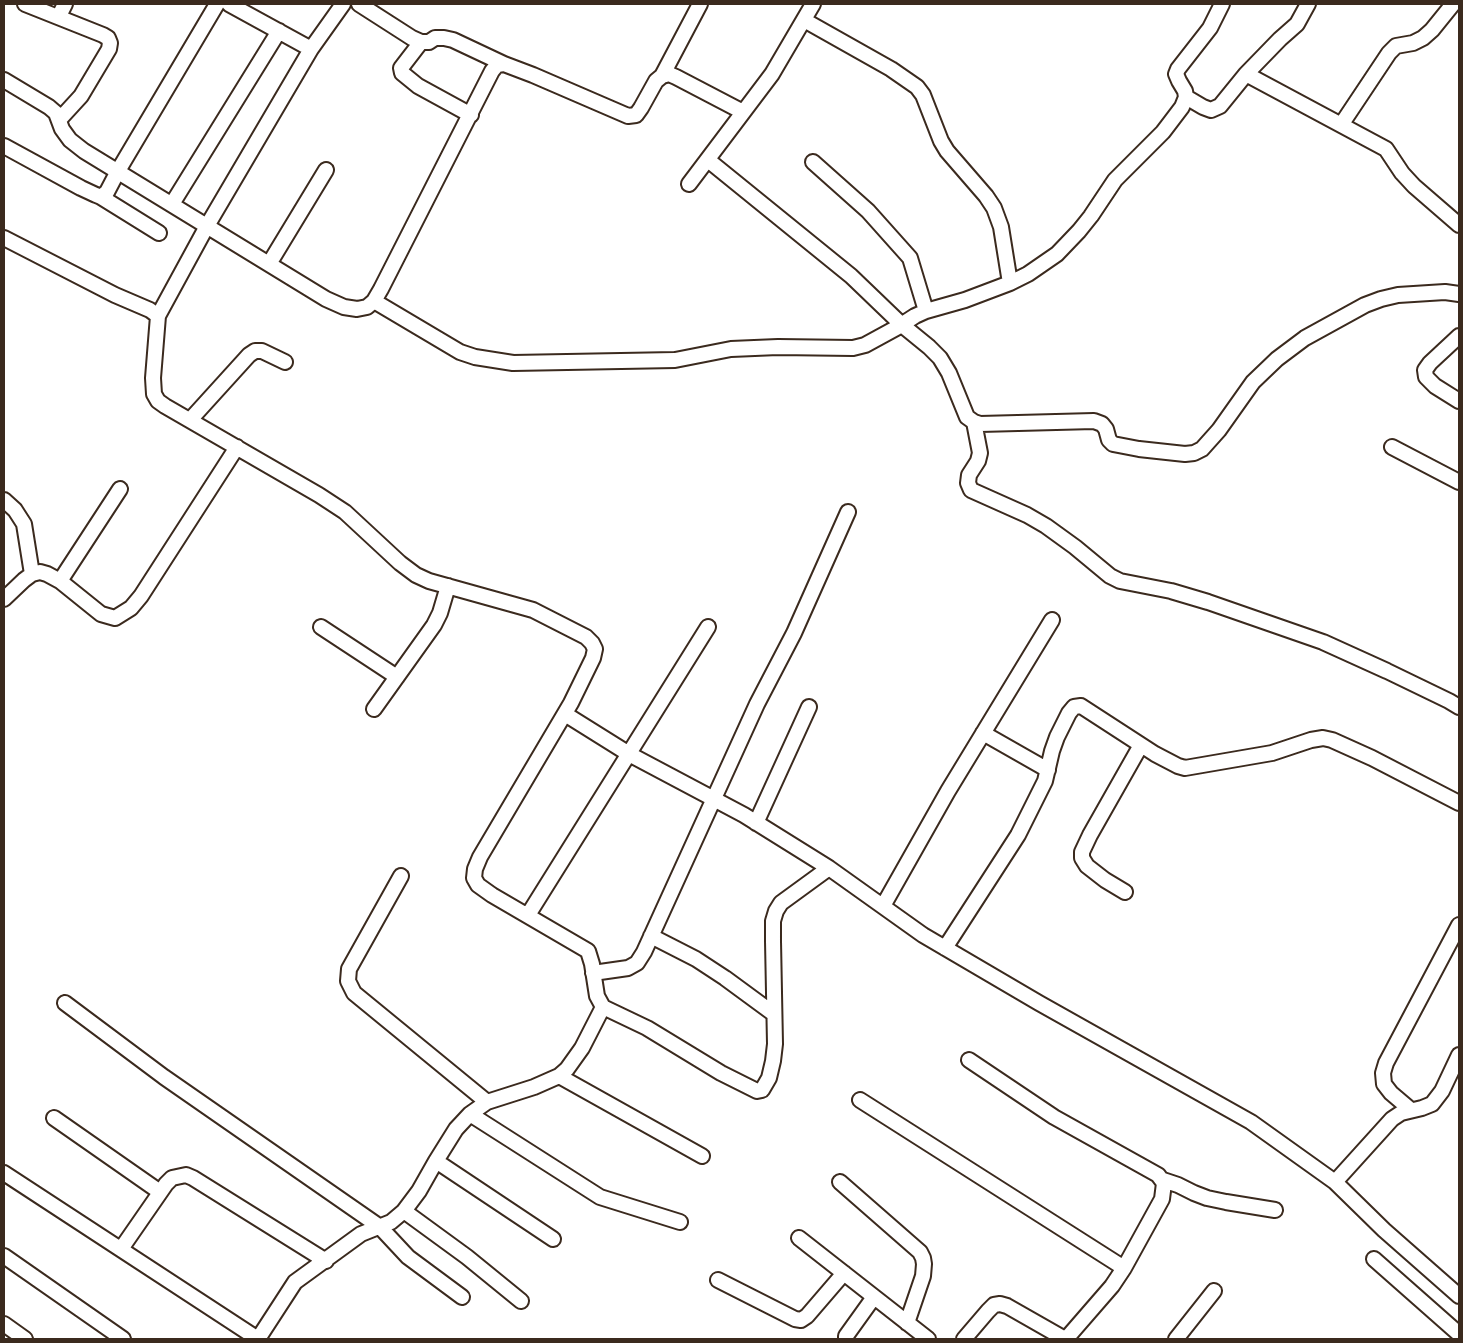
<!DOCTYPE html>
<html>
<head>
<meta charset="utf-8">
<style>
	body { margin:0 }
	#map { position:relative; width:1463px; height:1343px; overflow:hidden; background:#fff; font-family:Mali,sans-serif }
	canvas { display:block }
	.frame { position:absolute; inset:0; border:5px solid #3b2a1e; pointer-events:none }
</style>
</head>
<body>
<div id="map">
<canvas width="1463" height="1343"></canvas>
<div class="frame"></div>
</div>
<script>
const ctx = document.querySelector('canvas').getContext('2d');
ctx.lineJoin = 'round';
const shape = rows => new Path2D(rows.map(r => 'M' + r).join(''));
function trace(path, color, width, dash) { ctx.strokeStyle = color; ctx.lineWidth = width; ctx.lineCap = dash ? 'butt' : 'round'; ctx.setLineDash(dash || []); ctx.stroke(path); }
const minor = shape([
	[25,4,103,35,108,38,110,43,109,49,81,96,59,120],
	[229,4,311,49],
	[359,4,412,38,421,42,429,42,435,38,444,38,453,40,504,64],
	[59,16,65,4],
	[804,20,891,69,917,87,923,95,941,141,947,151,986,196,994,208,1001,227,1010,283],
	[421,42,401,68,402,73,418,86,471,115],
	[1246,74,1386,149,1402,173,1414,186,1459,225],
	[662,76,700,4],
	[4,80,49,107,56,113,62,129,70,140,84,151,326,299,344,307,357,309,367,307,374,301,381,289,492,71,497,65,504,64,533,75,628,116,636,115,641,108,656,81,662,76,669,74,676,77,743,112],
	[1186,97,1203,107,1211,110,1220,106,1246,74,1280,39,1297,24,1308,4],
	[1341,125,1389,53,1396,46,1413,43,1423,38,1432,30,1453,4],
	[4,146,81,188,96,195,101,197,107,192,118,171,217,4],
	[708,160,851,276,902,325,929,347,940,358,949,373,967,417,974,422,980,424,1094,421,1102,424,1106,429,1109,440,1113,444,1139,449,1185,454,1194,453,1202,449,1219,430,1253,382,1277,359,1305,338,1365,305,1381,299,1398,295,1445,292,1459,294],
	[813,162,868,211,910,258,926,311],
	[689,184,772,74,813,4],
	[101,197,159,233],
	[172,204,279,31],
	[4,238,115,295,150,310,158,316,153,378,154,394,158,401,165,406,319,495,345,512,400,563,416,575,429,581,533,610,586,637,592,643,595,649,593,658,571,703,480,857,475,869,474,878,478,885,492,895,588,951,592,964,597,996,603,1007,647,1028,721,1073,757,1091,762,1090,769,1078,773,1061,775,1044,773,941,773,921,776,911,781,903,829,868,923,935,1039,1003,1251,1122,1335,1182,1384,1230,1459,1296],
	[269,264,326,170],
	[374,301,460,352,475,357,513,363,675,360,731,349,778,347,853,348,865,345,898,327,915,316,926,311,965,300,1010,283,1028,274,1057,254,1079,231,1091,216,1115,180,1163,132,1182,107,1186,97,1185,91,1179,81,1176,74,1178,69,1210,28,1222,4],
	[158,316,207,226,311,49,343,4],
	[1459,336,1430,363,1425,370,1426,377,1435,386,1459,401],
	[190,420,249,355,255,351,262,351,285,362],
	[974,422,980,453,978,461,969,475,968,483,971,490,1027,515,1046,526,1075,547,1110,576,1120,581,1171,591,1208,602,1323,642,1387,671,1449,701,1459,707],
	[1392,447,1459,482],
	[4,500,15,510,24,524,32,574],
	[60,581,120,489],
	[4,599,24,580,32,574,40,572,47,574,60,581,101,614,115,618,131,608,141,596,237,447],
	[321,627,397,677],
	[374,709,434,625,440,613,448,586],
	[565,714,629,754,744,815,829,868],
	[983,733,1048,770],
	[756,823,809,707],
	[401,876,349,969,348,981,354,993,487,1102],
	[1125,892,1105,880,1087,866,1082,858,1082,852,1090,835,1141,745],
	[883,906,948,791,1052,620],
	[528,915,708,627],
	[651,936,696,959,725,978,774,1014],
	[945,948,1018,835,1045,781,1052,751,1057,737,1069,713,1074,707,1081,706,1155,754,1178,766,1185,768,1272,753,1311,740,1323,738,1332,740,1372,758,1459,803],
	[593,973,628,968,637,963,644,952,757,704,794,633,848,512],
	[65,1003,164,1077,380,1227,408,1257,462,1297],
	[969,1060,1054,1117,1158,1175,1164,1183,1162,1199,1124,1268,1112,1286,1066,1339],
	[559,1076,702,1156],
	[860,1100,1124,1268],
	[1411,1110,1391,1093,1384,1084,1383,1073,1386,1063,1459,925],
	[470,1114,600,1197,680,1222],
	[54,1118,160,1192],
	[436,1161,553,1239],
	[4,1173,258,1339],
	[1163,1180,1178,1185,1194,1193,1207,1198,1226,1202,1275,1210],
	[840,1182,920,1252,923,1258,924,1264,923,1276,907,1323],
	[1335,1182,1392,1119,1401,1113,1422,1108,1432,1104,1442,1091,1459,1055],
	[404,1211,467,1257,521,1301],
	[799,1238,928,1339],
	[121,1249,166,1184,172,1178,186,1175,193,1178,326,1261],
	[4,1256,123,1339],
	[1374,1259,1459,1334],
	[718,1280,795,1319,801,1320,807,1316,844,1273],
	[4,1324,25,1339],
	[258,1339,295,1282,361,1234,391,1222,404,1211,419,1191,436,1161,456,1129,470,1114,487,1102,534,1087,559,1076,567,1069,582,1048,603,1007],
	[846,1339,846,1336,874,1297],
	[964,1339,988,1311,994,1305,1000,1304,1007,1306,1065,1339],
	[1176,1339,1214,1291]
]);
trace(minor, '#3b2a1e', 18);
trace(minor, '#fff', 14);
</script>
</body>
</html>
